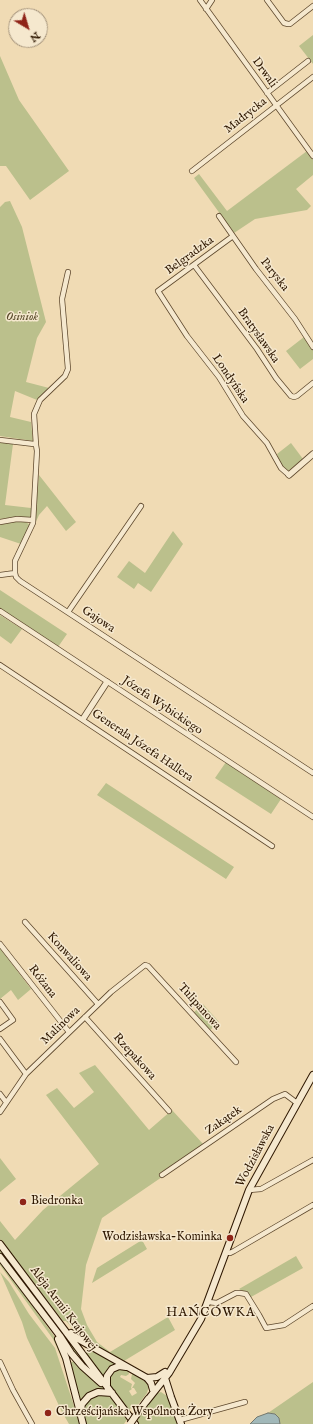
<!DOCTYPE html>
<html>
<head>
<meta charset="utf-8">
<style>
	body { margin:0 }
	#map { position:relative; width:313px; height:1424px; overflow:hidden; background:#f0dbb4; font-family:"IM FELL English",serif }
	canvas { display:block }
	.north { position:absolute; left:8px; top:8px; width:40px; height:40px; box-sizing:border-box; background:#f5e8ce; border:1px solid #a5947c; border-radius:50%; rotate:142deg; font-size:11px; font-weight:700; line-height:16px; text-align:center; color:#2e1700 }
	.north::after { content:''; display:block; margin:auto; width:14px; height:18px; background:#8f2418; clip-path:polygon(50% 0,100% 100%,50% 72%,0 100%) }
</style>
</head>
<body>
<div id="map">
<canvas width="313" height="1424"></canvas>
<div class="north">N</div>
</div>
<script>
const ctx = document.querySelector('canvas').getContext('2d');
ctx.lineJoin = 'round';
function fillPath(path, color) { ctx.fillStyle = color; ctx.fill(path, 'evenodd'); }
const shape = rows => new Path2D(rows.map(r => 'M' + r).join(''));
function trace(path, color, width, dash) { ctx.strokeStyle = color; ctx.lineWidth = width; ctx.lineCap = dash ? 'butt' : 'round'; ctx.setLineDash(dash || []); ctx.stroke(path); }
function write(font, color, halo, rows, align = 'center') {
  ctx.font = font + ' "IM FELL English",serif'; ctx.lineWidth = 3; ctx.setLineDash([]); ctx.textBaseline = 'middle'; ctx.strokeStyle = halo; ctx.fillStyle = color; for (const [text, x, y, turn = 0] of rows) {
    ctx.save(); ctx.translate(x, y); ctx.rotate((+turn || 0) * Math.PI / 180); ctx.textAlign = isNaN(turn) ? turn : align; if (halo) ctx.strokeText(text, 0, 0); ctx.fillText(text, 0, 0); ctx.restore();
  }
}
fillPath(shape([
	[313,35,313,64,299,46],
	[0,56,19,100,69,171,30,200,6,166,0,166],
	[307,151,313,159,313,175,296,189,311,206,307,210,255,219,234,233,194,178,199,174,227,211],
	[10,201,22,227,46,322,37,338,26,382,49,388,37,400,15,391,10,417,31,422,33,441,0,436,0,207,5,202],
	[304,337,313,350,313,359,300,369,286,351],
	[0,442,13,444,5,505,31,508,33,500,30,518,16,517,0,519],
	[291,443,303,459,288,471,281,465,277,454],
	[39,475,76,522,66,531,47,506,39,515,34,526],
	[16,521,26,522,30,525,21,544,0,537,0,524],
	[173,531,183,544,151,592,138,583,134,589,117,577,129,561,145,573],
	[0,590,67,634,58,647,0,609],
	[0,615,22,629,11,644,0,636],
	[226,762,281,799,271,814,215,778],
	[106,783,234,867,226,879,97,795],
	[0,948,31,989,18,1000,11,990,0,999],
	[203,1004,219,1022,209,1031,193,1013],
	[95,1065,149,1130,172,1110,204,1145,160,1173,162,1177,102,1218,86,1265,81,1309,87,1325,97,1342,110,1352,168,1317,175,1330,124,1361,79,1335,66,1321,63,1321,0,1239,0,1221,15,1240,43,1210,99,1164,46,1095,57,1088,74,1108,94,1092,79,1073],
	[0,1158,16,1179,0,1192],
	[142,1240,147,1249,92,1283,97,1268],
	[0,1248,80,1354,76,1357,61,1334,0,1253],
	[296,1256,303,1268,251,1297,239,1289],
	[0,1261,57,1340,65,1361,63,1361,53,1339,0,1265],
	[0,1272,9,1282,29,1314,55,1348,80,1424,69,1424,62,1412,27,1338,22,1322],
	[89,1347,118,1363,110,1368,104,1378,85,1353],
	[75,1361,105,1389,97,1390,89,1393,86,1395,79,1404,68,1363],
	[123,1368,128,1370,129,1374,126,1376,121,1375,120,1377,132,1384,131,1388,132,1389,129,1391,132,1396,137,1393,134,1388,132,1388,135,1383,131,1379,132,1374,134,1374,141,1377,141,1379,147,1383,149,1386,147,1393,134,1410,131,1408,129,1410,110,1387,110,1376,114,1371],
	[313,1382,313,1424,280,1424,279,1418,275,1414,268,1413],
	[161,1392,167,1396,179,1424,139,1424,137,1422,139,1416,153,1396,155,1394],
	[97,1395,105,1395,113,1399,128,1418,124,1424,85,1424,83,1415,84,1406,89,1400]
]), '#bbc08c');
const water = shape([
	[268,1413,275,1414,279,1418,280,1424,250,1424,257,1417,268,1413]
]);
fillPath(water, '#a1b8b9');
trace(water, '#73786f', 1);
const minor = shape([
	[200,0,313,156],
	[267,0,284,23,288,24,290,24,313,6],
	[206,9,212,0],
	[267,93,308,61],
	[192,171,313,77],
	[219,216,256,269,295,319,313,347],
	[233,236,158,291,187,336,219,377,243,416,267,443,281,468,289,475],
	[194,265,257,349,276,378,291,396,294,397,297,396,313,383],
	[0,440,34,444,36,445,37,451,33,523,15,561,15,573,16,577,20,581,313,773],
	[36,445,34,414,40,400,65,376,68,369,62,299,68,272],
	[0,522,17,519,33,520],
	[0,575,15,573],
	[0,611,313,817],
	[68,612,141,506],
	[0,665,272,846],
	[25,922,98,1004],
	[0,944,69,1032],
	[0,1002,13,1020,0,1029],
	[85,1017,169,1111],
	[0,1039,26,1074],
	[0,1094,6,1102],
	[0,1112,26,1074,111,992,145,965,148,966,236,1062],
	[162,1175,273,1099,285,1094,297,1103],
	[249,1190,261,1189,313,1160],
	[226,1252,230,1253,234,1251,313,1205],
	[208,1302,217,1303,236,1293,240,1293,246,1294,259,1315,266,1328,284,1325,313,1306],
	[0,1362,13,1390,32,1424],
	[180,1420,245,1402]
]);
const tertiary = shape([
	[289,475,313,454],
	[83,719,107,682]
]);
const secondary = shape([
	[0,1244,135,1424],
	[0,1257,60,1336,71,1353,82,1366,101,1383],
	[71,1333,78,1339,147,1378,151,1383,153,1390],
	[58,1339,66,1358,83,1424],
	[147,1378,157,1377,165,1372],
	[165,1378,171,1397,181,1424],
	[107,1385,107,1376,112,1369,119,1366,126,1367],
	[146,1402,169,1373,201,1319,249,1190,313,1075],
	[80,1414,82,1404,89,1396,98,1392,112,1393],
	[137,1414,148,1399]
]);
trace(minor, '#5e482d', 6);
trace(tertiary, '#5e482d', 7);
trace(secondary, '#2e1700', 8);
trace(minor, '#f5e8ce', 4.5);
trace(tertiary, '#f5e8ce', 5.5);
trace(secondary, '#f5e8ce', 6);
const secondaryBridge = shape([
	[130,1424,137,1414]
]);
trace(secondaryBridge, '#2e1700', 8, []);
trace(secondaryBridge, '#f5e8ce', 6);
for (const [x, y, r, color] of [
	[23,1202,4,"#8f2418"],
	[230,1238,4,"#8f2418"],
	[48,1413,4,"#8f2418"]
]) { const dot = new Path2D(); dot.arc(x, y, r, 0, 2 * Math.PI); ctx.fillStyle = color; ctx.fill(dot); trace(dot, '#f5e8ce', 1.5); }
write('12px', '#2e1700', '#f5e8ce', [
	["Drwali",264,73,54],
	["Madrycka",246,116,-38],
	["Belgradzka",190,256,-36],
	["Paryska",274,275,52],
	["Bratysławska",258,336,55],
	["Londyńska",230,379,56],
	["Gajowa",98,620,34],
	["Józefa Wybickiego",162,706,34],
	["Generała Józefa Hallera",142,746,34],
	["Konwaliowa",69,957,48],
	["Różana",42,982,52],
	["Tulipanowa",199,1007,48],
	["Malinowa",61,1026,-44],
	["Rzepakowa",134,1057,48],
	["Zakątek",224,1121,-35],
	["Wodzisławska",256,1156,-62],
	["Aleja Armii Krajowej",63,1309,53]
]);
write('italic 12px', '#584a2a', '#f5e8ce', [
	["Osiniok",22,318]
]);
write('12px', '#2e1700', '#f5e8ce', [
	["Biedronka",31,1202],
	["Wodzisławska-Kominka",222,1238,"right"],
	["Chrześcijańska Wspólnota Żory",56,1413]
], 'left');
ctx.letterSpacing = '1px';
write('13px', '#2e1700', '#f5e8ce', [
	["HAŃCÓWKA",211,1313]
]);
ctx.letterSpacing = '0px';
</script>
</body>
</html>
